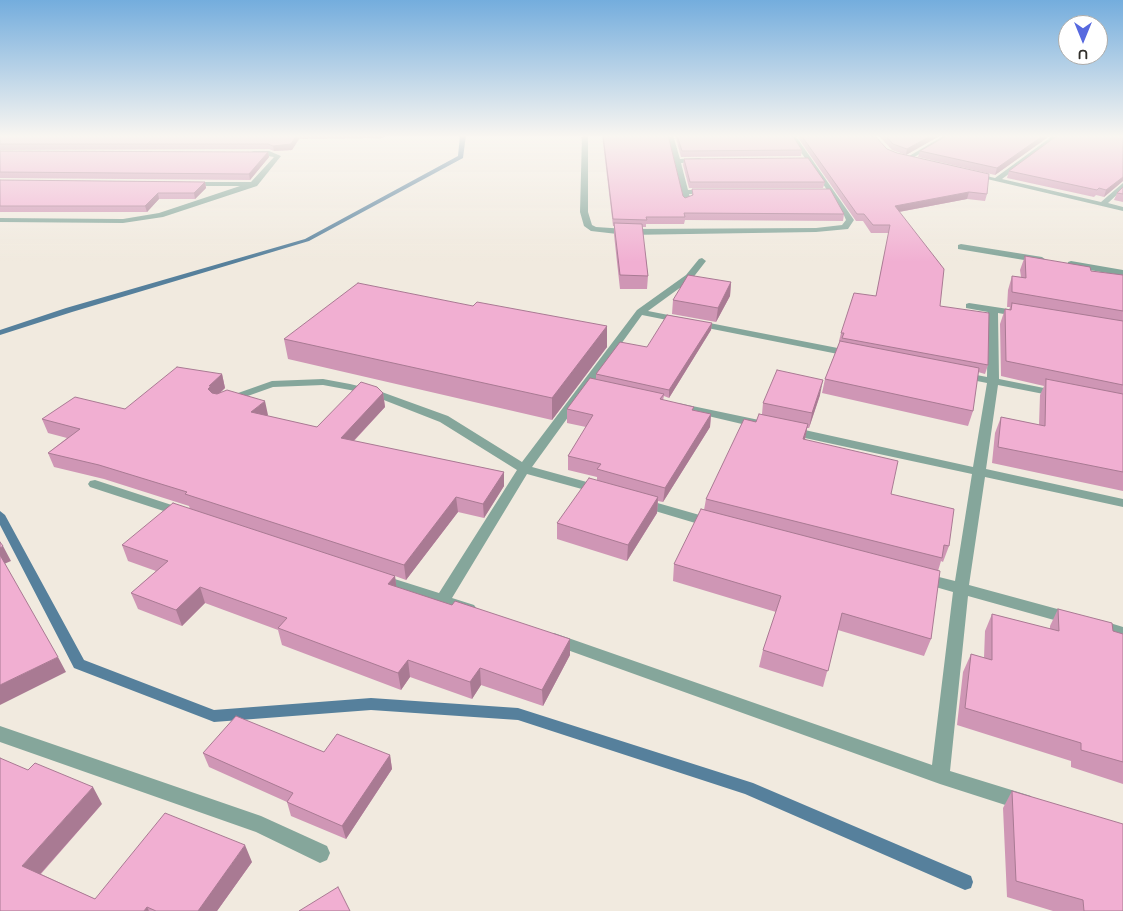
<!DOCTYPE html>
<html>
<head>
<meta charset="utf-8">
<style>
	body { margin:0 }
	#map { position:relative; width:1123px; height:911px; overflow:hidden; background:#f1eadf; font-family:"Varela Round",sans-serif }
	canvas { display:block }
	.north { position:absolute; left:1058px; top:15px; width:50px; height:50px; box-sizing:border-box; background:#fff; border:1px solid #adacaa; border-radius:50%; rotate:180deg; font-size:14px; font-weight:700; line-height:20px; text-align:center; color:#312f2b }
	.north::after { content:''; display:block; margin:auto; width:18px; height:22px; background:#5769df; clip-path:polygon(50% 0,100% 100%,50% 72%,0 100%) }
</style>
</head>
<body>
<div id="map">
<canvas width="1123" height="911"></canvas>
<div class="north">U</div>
</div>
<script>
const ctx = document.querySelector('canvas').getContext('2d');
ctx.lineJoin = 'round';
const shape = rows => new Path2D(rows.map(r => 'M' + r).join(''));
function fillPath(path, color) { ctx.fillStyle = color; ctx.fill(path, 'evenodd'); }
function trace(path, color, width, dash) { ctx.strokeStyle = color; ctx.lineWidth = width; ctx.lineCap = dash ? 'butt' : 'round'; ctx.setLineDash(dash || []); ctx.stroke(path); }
fillPath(shape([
	[460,135,466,135,463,158,309,241,72,312,0,335,0,330,66,308,305,239,458,156,460,135],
	[0,511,5,515,84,660,214,710,371,698,518,708,753,783,971,876,973,882,971,888,965,890,745,794,518,720,371,710,214,722,209,720,74,668,0,525,0,511]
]), '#56809c');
fillPath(shape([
	[582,135,588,135,588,212,592,225,596,227,626,229,816,228,842,225,846,220,843,213,789,135,795,135,854,220,848,229,816,232,626,235,591,231,584,226,580,212,582,135],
	[667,135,673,135,680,159,700,158,703,160,700,162,681,163,688,190,711,190,711,194,689,194,691,200,684,202,667,135],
	[945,135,953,135,909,160,904,159,945,135],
	[1054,135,1061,135,1002,179,1101,202,1123,183,1123,189,1108,203,1123,207,1123,211,970,175,974,173,995,178,1054,135],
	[269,151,281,156,257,186,163,217,123,223,0,222,0,218,123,219,159,213,240,186,189,186,185,184,186,182,251,182,274,157,250,153,253,151,269,151],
	[961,244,1042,257,1046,260,1042,263,958,249,958,245,961,244],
	[702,258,706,261,692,279,648,311,853,351,858,354,853,357,642,315,532,467,605,487,607,490,600,494,527,474,452,598,474,605,477,609,474,613,469,615,377,584,375,580,377,576,382,575,439,593,517,470,440,422,371,395,350,390,323,385,273,387,228,403,222,400,224,398,272,381,323,379,350,384,379,391,448,416,522,462,637,310,686,275,699,259,702,258],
	[1071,261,1123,270,1123,276,1068,266,1068,262,1071,261],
	[969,303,1021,311,1026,314,1021,317,998,313,999,379,1059,391,1065,394,1059,397,998,385,986,469,1123,499,1123,507,985,477,969,585,1072,613,1077,615,1080,619,1077,623,1072,625,968,596,950,771,1031,796,1033,802,1031,808,1024,811,940,784,548,643,546,639,548,635,554,633,932,765,953,592,918,582,916,578,918,574,923,573,955,581,972,474,791,435,785,431,791,427,973,467,987,383,957,377,955,375,961,372,987,377,988,312,966,308,966,304,969,303],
	[678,403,759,420,765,424,759,428,674,408,672,406,674,404,678,403],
	[95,480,187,510,189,513,187,516,182,517,90,487,88,484,90,481,95,480],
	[640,498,717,520,719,523,717,526,712,528,635,505,633,502,640,498],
	[1097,619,1123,627,1123,639,1091,629,1089,625,1091,621,1097,619],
	[0,726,261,816,327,846,330,853,327,860,320,863,256,832,0,742,0,726]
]), '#85a69b');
fillPath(shape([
	[0,135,385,135,383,138,299,139,292,150,274,151,269,149,0,150],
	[602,135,668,135,683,196,685,198,692,196,692,189,844,214,843,221,685,220,684,224,646,224,646,227,642,227,648,276,647,289,620,289,614,235,614,226,613,226],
	[675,135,792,135,802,150,801,156,681,157],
	[796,135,874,135,887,149,987,194,985,201,967,199,899,212,940,306,988,365,985,374,978,372,973,411,968,426,822,393,825,379,840,341,839,341,841,333,876,296,889,233,871,233,863,221,856,221],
	[878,135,941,135,906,155,892,150],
	[1051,135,995,175,918,157,920,151],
	[1123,135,1123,181,1104,197,1096,195,1094,197,1007,178,1009,171],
	[0,151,268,152,269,157,250,180,0,178],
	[684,159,825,182,823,188,689,188,683,165],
	[0,180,205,182,206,188,195,199,159,199,147,212,0,212],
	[1123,187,1123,202,1114,200,1117,193],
	[1025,256,1091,271,1123,275,1123,491,992,463,995,433,1001,417,1039,425,1040,395,1044,386,1001,376,1000,324,1005,309,1009,310,1010,307,1007,307,1008,290,1012,276,1021,277,1020,270],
	[731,282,730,296,716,322,672,314,673,300],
	[473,306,607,326,607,347,552,420,288,359,284,339],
	[712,323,711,330,669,398,664,396,663,400,693,410,711,414,710,427,663,502,658,501,657,513,627,561,557,539,557,523,597,480,597,477,568,470,568,456,586,427,567,423,567,409,596,379,596,374,647,347],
	[222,374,225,388,220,393,268,415,267,416,317,427,383,393,385,407,354,441,504,472,504,486,484,518,458,512,406,580,395,576,396,587,570,655,543,706,481,685,472,699,410,677,401,690,282,645,278,630,205,603,182,626,138,609,131,593,156,571,128,561,122,545,190,509,189,506,104,479,54,467,48,453,67,438,48,433,42,419,125,409],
	[820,395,809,428,807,428,805,439,891,494,949,546,943,562,941,561,938,571,931,639,924,656,838,630,823,687,759,667,763,650,776,612,673,581,674,564,704,510,706,499,756,422,762,414,763,403],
	[1058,609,1113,631,1123,634,1123,784,1071,767,1071,761,957,725,963,672,971,654,984,658,985,631,992,614,1050,629,1050,626],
	[324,752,390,755,392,769,346,839,291,816,287,802,209,767,203,753],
	[1012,791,1123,911,1053,911,1007,897,1003,808],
	[102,804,41,874,95,899,252,862,217,911,0,911]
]), '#cf96b5');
fillPath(shape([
	[297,135,298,135,299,139,292,150,274,151,273,146],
	[932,135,941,135,906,155,907,149],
	[1044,135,1051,135,995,175,997,168],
	[268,152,269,157,250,180,249,174],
	[1123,177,1123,181,1104,197,1106,190],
	[205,182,206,188,195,199,194,193],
	[969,192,967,199,893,213,895,206],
	[158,193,159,199,147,212,145,206],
	[731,282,730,296,716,322,718,308],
	[712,323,711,330,669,398,669,390],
	[607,326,607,347,552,420,552,398],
	[222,374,225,388,214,398,208,389,209,386],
	[823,380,820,395,809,428,812,413],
	[383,393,385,407,343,452,341,438],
	[265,401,268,415,254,426,251,412],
	[711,414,710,427,663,502,665,488],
	[808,424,805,439,803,439],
	[504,472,504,486,484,518,483,504],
	[456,497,458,512,406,580,404,565],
	[658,497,657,513,627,561,628,545],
	[3,546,11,561,4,564,0,556,0,548],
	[395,576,397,592,388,584],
	[200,587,205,603,182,626,176,610],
	[570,639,570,655,543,706,542,690],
	[58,657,66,672,0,705,0,685],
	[408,660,410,677,401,690,398,673],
	[480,668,481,685,472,699,470,682],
	[390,755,392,769,346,839,342,826],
	[93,787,102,804,33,882,22,866],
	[245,845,252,862,217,911,198,911],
	[147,907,149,911,144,911]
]), '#a97a93');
const building = shape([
	[0,135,297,135,291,144,273,146,268,144,0,144,0,135],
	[603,135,668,135,683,196,685,198,693,195,692,189,830,189,844,214,684,213,685,217,646,217,647,220,613,219,603,135],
	[677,135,792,135,802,150,682,151,677,135],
	[801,135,874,135,887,149,897,153,989,174,987,194,969,192,895,206,944,269,940,306,989,313,988,365,842,338,844,333,841,333,854,293,876,296,890,225,873,225,864,214,857,214,801,135],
	[885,135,932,135,907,149,893,144,885,135],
	[948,135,1044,135,997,168,920,151,948,135],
	[1058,135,1123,135,1123,177,1106,190,1099,188,1097,190,1009,171,1058,135],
	[0,151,268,152,249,174,0,172,0,151],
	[808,158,825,182,690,182,684,159,808,158],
	[0,180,205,182,194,193,158,193,145,206,0,206,0,180],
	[1123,187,1123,194,1117,193,1123,187],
	[614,223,642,224,648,276,620,275,614,223],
	[1025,256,1090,267,1091,271,1123,275,1123,311,1012,292,1012,276,1026,278,1025,256],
	[688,275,731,282,718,308,673,300,688,275],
	[358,283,473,306,477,302,607,326,552,398,284,339,358,283],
	[1012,303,1123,321,1123,385,1006,361,1005,309,1011,310,1012,303],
	[667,315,712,323,669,390,596,374,620,342,647,347,667,315],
	[840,341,979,368,973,411,825,379,840,341],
	[177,367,222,374,209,386,211,386,208,389,212,393,217,394,227,390,265,401,251,412,317,427,361,382,377,387,383,393,341,438,504,472,483,504,456,497,404,565,185,494,187,492,99,465,48,453,80,429,42,419,75,397,125,409,177,367],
	[777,370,823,380,812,413,763,403,777,370],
	[590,378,664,394,660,399,694,407,692,410,711,414,665,488,597,469,601,464,568,456,593,415,567,409,590,378],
	[1046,379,1123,394,1123,472,998,447,1001,417,1045,426,1046,379],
	[759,414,808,424,803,439,898,461,891,494,954,509,949,546,944,545,942,558,706,499,744,419,756,422,759,414],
	[589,478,658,497,628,545,557,523,589,478],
	[173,503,395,576,388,584,452,605,455,601,570,639,542,690,480,668,470,682,408,660,398,673,278,628,287,618,200,587,176,610,131,593,168,561,122,545,173,503],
	[701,509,940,571,931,639,842,613,828,671,763,650,781,596,674,564,701,509],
	[0,542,3,546,0,548,0,542],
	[0,555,58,657,0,685,0,555],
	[1058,609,1112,623,1113,631,1123,634,1123,762,1081,750,1081,743,965,708,971,654,992,660,992,614,1059,631,1058,609],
	[236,716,324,752,337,734,390,755,342,826,287,802,293,793,203,753,236,716],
	[0,758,28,770,35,763,93,787,22,866,95,899,165,813,245,845,198,911,156,911,147,907,144,911,0,911,0,758],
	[1012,791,1123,824,1123,911,1084,911,1083,900,1016,881,1012,791],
	[338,887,350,911,299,911,338,887]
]);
fillPath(building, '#f1afd2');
trace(building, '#a97a93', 1);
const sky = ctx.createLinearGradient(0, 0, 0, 262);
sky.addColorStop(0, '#74addd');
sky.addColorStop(0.52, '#f9f6f1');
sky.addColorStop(1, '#f9f6f100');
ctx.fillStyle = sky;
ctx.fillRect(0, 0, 1123, 262);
</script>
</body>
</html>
